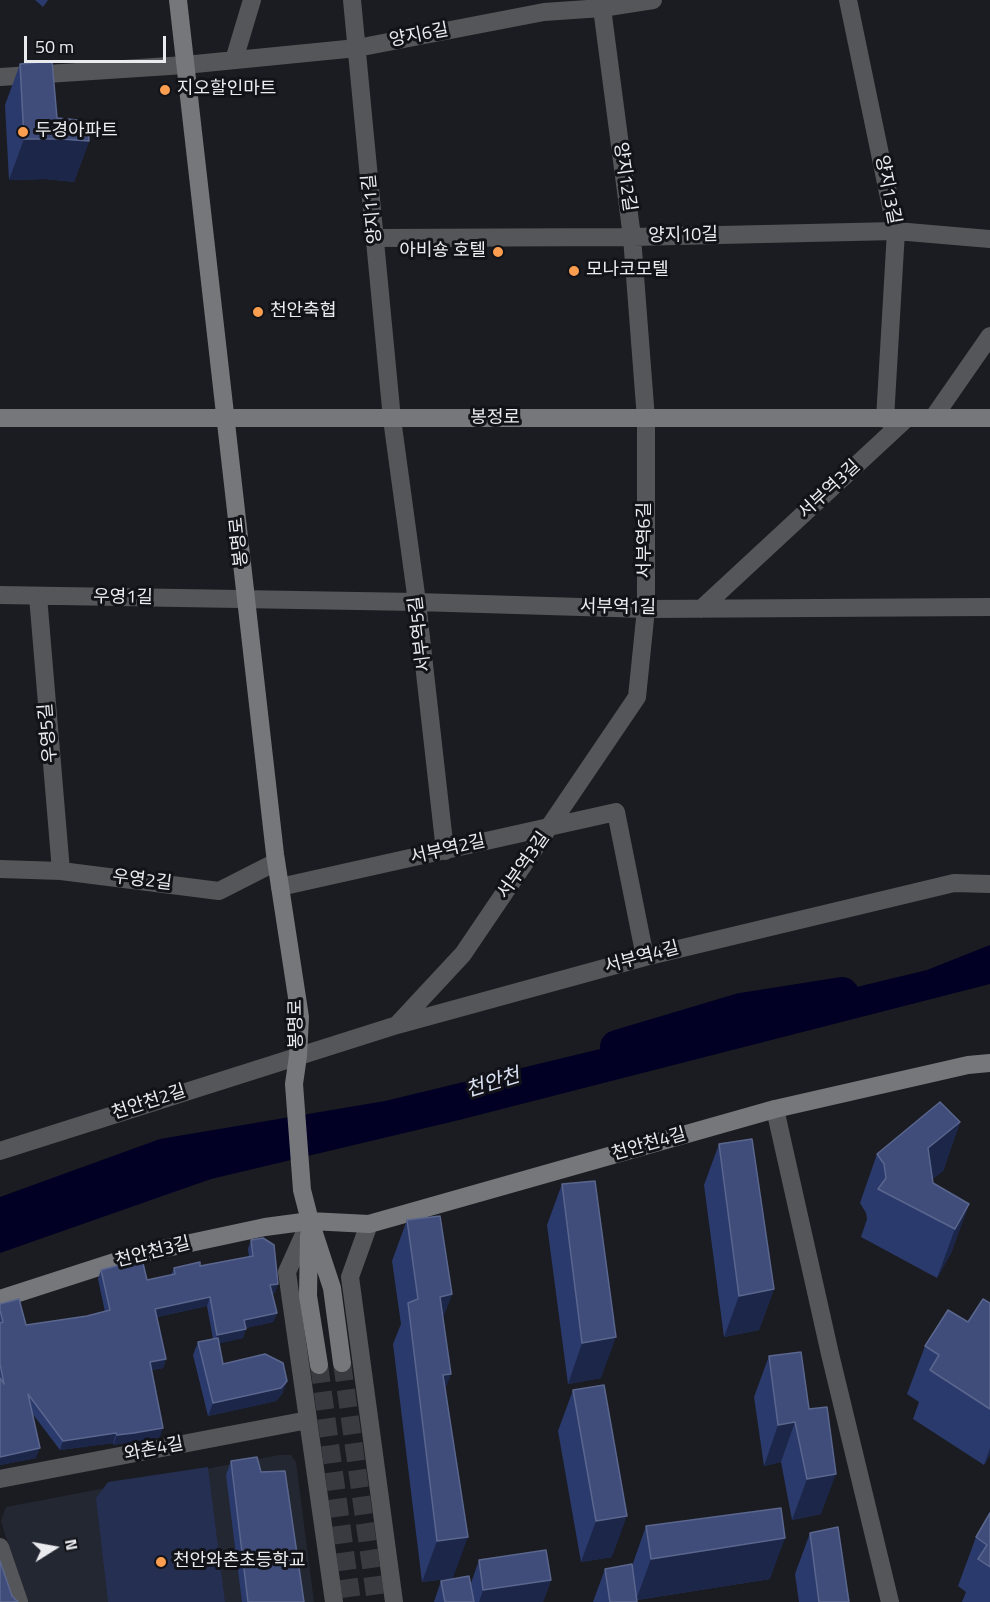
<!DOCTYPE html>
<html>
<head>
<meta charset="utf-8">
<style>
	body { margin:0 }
	#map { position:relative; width:990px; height:1602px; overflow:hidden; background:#1a1c21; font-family:"Titillium Web",sans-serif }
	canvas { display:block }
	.north { position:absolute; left:24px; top:1518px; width:60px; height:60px; -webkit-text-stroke:4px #121318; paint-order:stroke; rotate:79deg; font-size:16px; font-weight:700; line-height:24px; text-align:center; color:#eaebef }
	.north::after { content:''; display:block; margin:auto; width:21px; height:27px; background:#eaebef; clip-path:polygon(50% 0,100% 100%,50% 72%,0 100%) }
	.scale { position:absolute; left:24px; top:36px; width:142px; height:27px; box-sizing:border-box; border:3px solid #eaebef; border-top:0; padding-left:8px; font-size:18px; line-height:21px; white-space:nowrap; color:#eaebef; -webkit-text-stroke:4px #121318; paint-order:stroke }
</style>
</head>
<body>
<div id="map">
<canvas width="990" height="1602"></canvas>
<div class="north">N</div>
<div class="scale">50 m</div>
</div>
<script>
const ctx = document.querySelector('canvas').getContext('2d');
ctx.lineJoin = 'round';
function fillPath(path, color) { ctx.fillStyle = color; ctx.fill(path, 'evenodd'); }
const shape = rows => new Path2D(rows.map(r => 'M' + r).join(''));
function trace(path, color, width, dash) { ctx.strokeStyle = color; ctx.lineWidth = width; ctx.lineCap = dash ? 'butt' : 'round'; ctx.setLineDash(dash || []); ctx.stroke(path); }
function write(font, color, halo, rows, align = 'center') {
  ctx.font = font + ' "Titillium Web","Noto Sans KR",sans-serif'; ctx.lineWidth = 6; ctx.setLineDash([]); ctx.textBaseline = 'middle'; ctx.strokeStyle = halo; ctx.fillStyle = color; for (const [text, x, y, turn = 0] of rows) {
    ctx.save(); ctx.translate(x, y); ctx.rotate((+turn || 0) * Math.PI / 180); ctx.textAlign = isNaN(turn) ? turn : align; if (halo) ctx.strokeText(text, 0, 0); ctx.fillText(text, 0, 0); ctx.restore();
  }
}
fillPath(shape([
	[279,1455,291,1455,296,1462,314,1602,26,1602,1,1521,6,1507]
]), '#232731');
fillPath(shape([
	[208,1467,225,1602,108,1602,96,1498,108,1482]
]), '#242f51');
fillPath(shape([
	[990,945,990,984,459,1120,211,1179,0,1253,0,1197,160,1139,385,1101,927,970]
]), '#010024');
trace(shape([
	[617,1047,741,1010,842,994]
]), '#010024', 34);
trace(shape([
	[342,1363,376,1602],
	[319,1365,352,1602]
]), '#393b40', 18, [18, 9]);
trace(shape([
	[352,0,392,419,417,602,445,851],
	[848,0,896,231,885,419],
	[234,60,252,0],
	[0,77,185,65,357,48,544,12,602,8,653,0],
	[375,238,632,237,896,231,990,239],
	[933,418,990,336],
	[0,595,417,602,646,609,990,607],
	[38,596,61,871],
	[701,609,906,419],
	[0,869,61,871,219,891,276,862],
	[280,887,616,812,645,957],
	[397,1025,463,954,637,697,646,609,646,419,632,237,602,8],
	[775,1109,830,1354,890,1602],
	[0,1151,397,1025,645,957,954,883,990,884],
	[310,1221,287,1272,334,1602],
	[369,1224,350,1277,394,1602],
	[0,1479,308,1420],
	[0,1547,19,1602]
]), '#555659', 18);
trace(shape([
	[178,0,275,854,300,1017,298,1056,294,1084,302,1190,310,1221,332,1288,342,1363],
	[0,418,990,418],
	[309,1235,308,1296,319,1365],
	[0,1299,139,1254,265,1227,310,1221,369,1224,775,1109,968,1065,990,1063]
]), '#75777b', 18);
fillPath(shape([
	[35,0,48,0,43,7],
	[20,64,57,118,89,141,74,182,46,179,9,180,5,105],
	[960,1122,943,1171,932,1179,933,1183,969,1204,951,1253,937,1278,861,1237,867,1219,866,1213,860,1203,877,1154],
	[719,1144,774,1289,759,1330,724,1337,704,1185],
	[562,1184,601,1378,568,1384,547,1225],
	[407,1220,452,1294,443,1317,453,1578,422,1582,393,1344,401,1324,392,1261],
	[251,1240,275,1293,272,1294,277,1313,273,1322,246,1328,243,1338,219,1343,223,1364,287,1381,282,1394,276,1401,208,1416,193,1355,198,1342,213,1339,207,1306,157,1317,166,1359,163,1368,152,1370,160,1437,131,1442,113,1445,113,1443,60,1450,32,1413,36,1458,0,1465,0,1310,26,1325,87,1316,105,1312,98,1279,101,1270,147,1280,171,1275,174,1268,200,1266,249,1257,248,1249],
	[990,1303,990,1455,984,1465,913,1419,919,1402,907,1394,925,1346,968,1322],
	[801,1352,821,1514,792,1520,781,1462,764,1466,754,1397,769,1356],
	[573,1390,612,1557,581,1562,558,1431],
	[231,1461,261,1472,304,1602,242,1602,226,1475],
	[990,1513,990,1602,962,1602,966,1592,958,1586,976,1537],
	[646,1526,770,1579,637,1600,637,1602,593,1602,605,1569,632,1566],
	[810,1533,849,1602,799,1602,795,1574],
	[479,1560,551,1580,543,1602,434,1602,441,1581,471,1583]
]), '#2b3a6d');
fillPath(shape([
	[24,139,61,139,89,141,74,182,46,179,9,180],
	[960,1122,943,1171,911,1197,928,1148],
	[969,1204,951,1253,937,1278,955,1229],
	[278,1284,275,1293,267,1294,270,1285],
	[774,1289,759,1330,724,1337,739,1296],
	[452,1294,437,1334,440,1297],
	[210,1297,207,1306,152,1318,155,1309],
	[277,1313,273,1322,241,1329,244,1320],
	[246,1329,243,1338,214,1345,217,1335],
	[616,1337,601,1378,568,1384,582,1343],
	[166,1359,163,1368,146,1371,150,1362],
	[451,1374,436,1414,443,1375],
	[287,1381,282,1394,276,1401,208,1416,213,1403],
	[795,1422,781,1462,764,1466,778,1425],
	[163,1428,160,1437,131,1442,113,1445,117,1435],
	[116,1433,113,1443,60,1450,63,1441],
	[40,1448,36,1458,0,1465,0,1457],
	[990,1448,990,1455,984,1465],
	[836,1474,821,1514,792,1520,807,1479],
	[627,1516,612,1557,581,1562,596,1521],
	[468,1537,453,1578,422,1582,437,1541],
	[785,1538,770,1579,636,1600,651,1559],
	[551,1580,543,1602,479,1602,483,1590]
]), '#1c2649');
const building = shape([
	[52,61,57,118,88,121,89,141,61,139,24,139,20,64,52,61],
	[940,1102,960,1122,928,1148,933,1183,969,1204,955,1229,878,1189,886,1178,884,1164,877,1154,940,1102],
	[752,1139,774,1289,739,1296,719,1144,752,1139],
	[595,1181,616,1337,582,1343,562,1184,595,1181],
	[440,1216,452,1294,440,1297,451,1374,443,1375,468,1537,437,1541,408,1303,418,1299,407,1220,440,1216],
	[263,1238,274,1245,278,1284,270,1285,277,1313,244,1320,246,1329,217,1335,210,1297,155,1309,166,1359,150,1362,163,1428,134,1433,117,1435,116,1433,63,1441,28,1394,40,1448,0,1457,0,1378,4,1384,0,1364,0,1323,3,1322,0,1310,0,1304,19,1299,26,1325,87,1316,110,1310,101,1270,142,1259,147,1280,175,1274,174,1268,200,1262,200,1266,253,1256,251,1240,263,1238],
	[983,1299,990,1303,990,1409,930,1370,939,1355,925,1346,948,1310,968,1322,983,1299],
	[218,1338,223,1364,265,1354,283,1363,287,1381,281,1388,213,1403,198,1342,218,1338],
	[801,1352,809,1409,827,1407,836,1474,807,1479,795,1422,778,1425,769,1356,801,1352],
	[604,1385,627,1516,596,1521,573,1390,604,1385],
	[257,1457,261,1472,285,1471,304,1602,248,1602,231,1461,257,1457],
	[781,1508,785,1538,651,1559,646,1526,781,1508],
	[990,1513,990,1567,978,1559,987,1545,976,1537,990,1513],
	[838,1527,849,1602,819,1602,810,1533,838,1527],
	[546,1550,551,1580,483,1590,479,1560,546,1550],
	[0,1561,12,1596,18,1602,0,1602,0,1561],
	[632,1564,637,1602,610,1602,605,1569,632,1564],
	[469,1576,474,1602,445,1602,441,1581,469,1576]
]);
fillPath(building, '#404d7b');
trace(building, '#5a668d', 1.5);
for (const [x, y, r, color] of [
	[165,90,6,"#fb9e50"],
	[23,132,6,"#fb9e50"],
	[498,252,6,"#fb9e50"],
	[574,271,6,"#fb9e50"],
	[258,312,6,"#fb9e50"],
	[161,1562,6,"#fb9e50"]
]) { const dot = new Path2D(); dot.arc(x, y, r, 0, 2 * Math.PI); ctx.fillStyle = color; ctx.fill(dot); trace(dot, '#121318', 2); }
write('18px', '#eaebef', '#121318', [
	["양지6길",419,36,-11],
	["양지12길",624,177,82],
	["양지13길",887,190,79],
	["양지11길",373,209,-95],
	["양지10길",683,236,-1],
	["봉정로",495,419],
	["서부역3길",830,490,-43],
	["서부역6길",646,540,-90],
	["봉명로",240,542,-96],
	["우영1길",123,598,1],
	["서부역1길",618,608,1],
	["서부역5길",421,634,-97],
	["우영5길",49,733,-95],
	["서부역2길",448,850,-13],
	["서부역3길",524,866,-55],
	["우영2길",142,881,7],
	["서부역4길",642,958,-15],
	["봉명로",297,1024,-91],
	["천안천2길",149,1103,-18],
	["천안천4길",649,1145,-16],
	["천안천3길",153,1253,-14],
	["와촌4길",154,1450,-11]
]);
write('18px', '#eaebef', '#121318', [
	["지오할인마트",177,90],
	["두경아파트",35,132],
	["아비숑 호텔",486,252,"right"],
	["모나코모텔",586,271],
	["천안축협",270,312],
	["천안와촌초등학교",173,1562]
], 'left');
write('italic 20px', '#dbe2f4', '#121318', [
	["천안천",493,1084,-17]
]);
</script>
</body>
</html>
